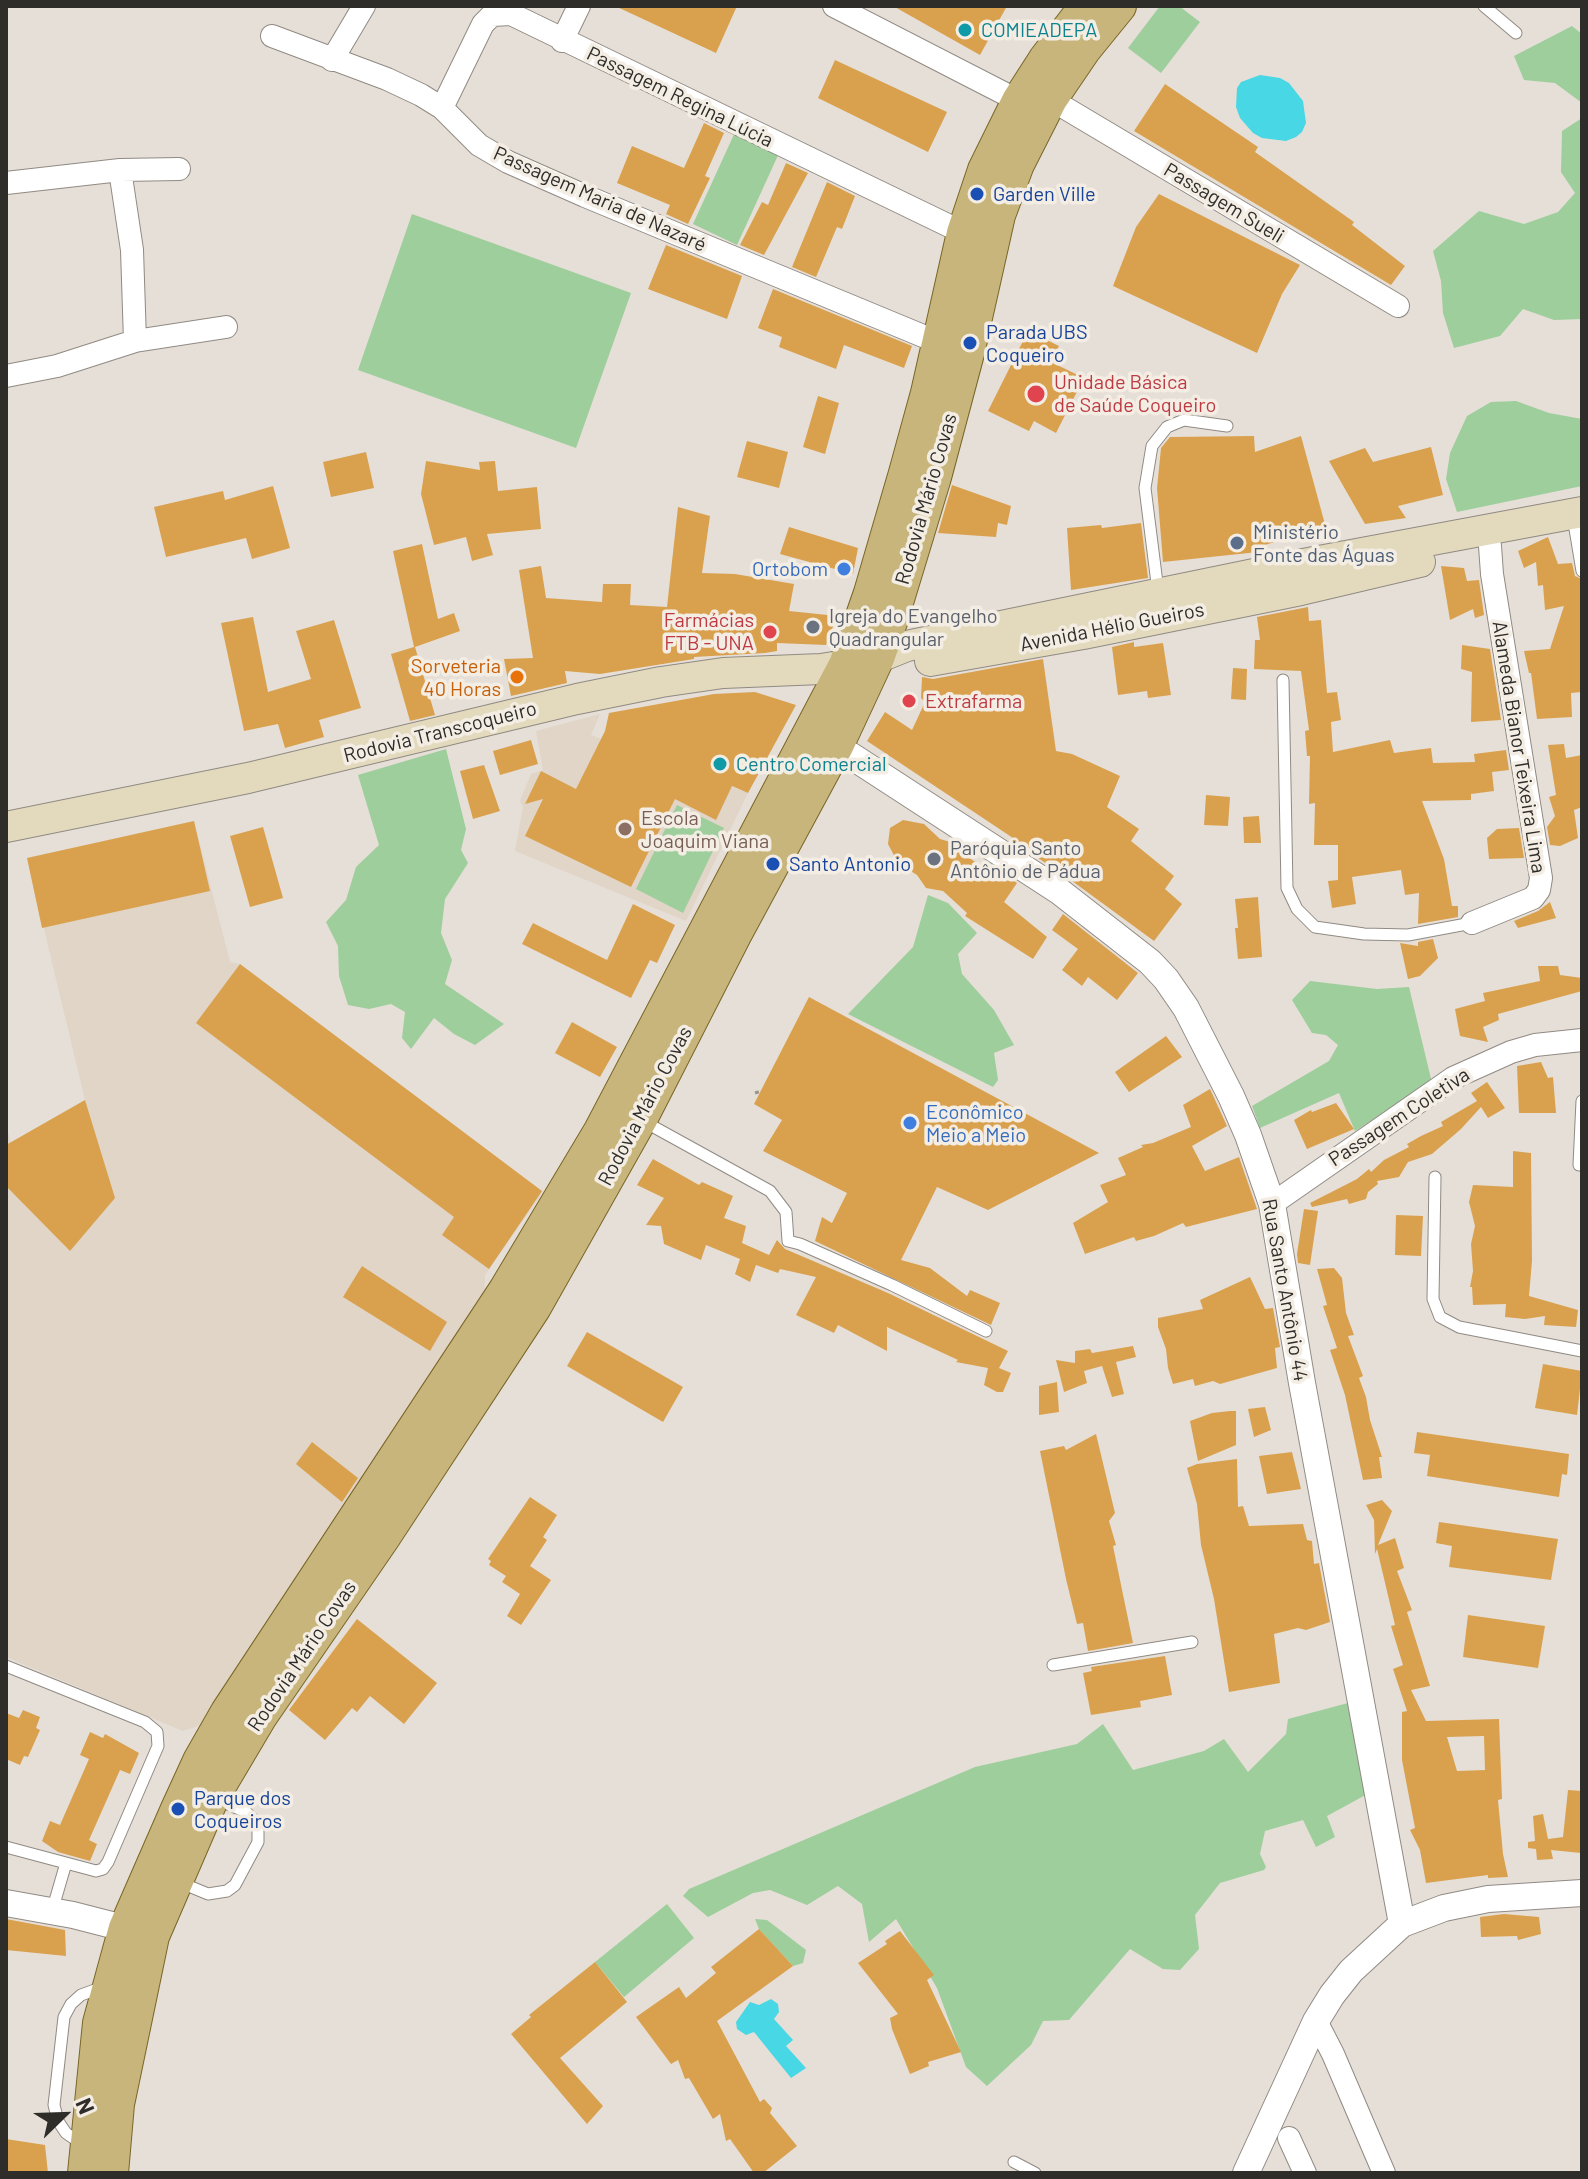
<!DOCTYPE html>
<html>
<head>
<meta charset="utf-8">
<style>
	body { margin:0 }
	#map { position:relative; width:1588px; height:2179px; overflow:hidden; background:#e6dfd7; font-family:Barlow,sans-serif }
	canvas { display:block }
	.frame { position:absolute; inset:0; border:8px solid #2f2d2a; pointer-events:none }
	.north { position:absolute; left:24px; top:2075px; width:80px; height:80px; -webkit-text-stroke:6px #f3ede4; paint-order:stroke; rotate:67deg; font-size:22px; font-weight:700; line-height:32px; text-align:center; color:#2f2d2a }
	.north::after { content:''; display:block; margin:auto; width:28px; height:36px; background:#2f2d2a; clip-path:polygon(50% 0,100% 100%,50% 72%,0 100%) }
</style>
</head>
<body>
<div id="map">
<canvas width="1588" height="2179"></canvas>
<div class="frame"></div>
<div class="north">N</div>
</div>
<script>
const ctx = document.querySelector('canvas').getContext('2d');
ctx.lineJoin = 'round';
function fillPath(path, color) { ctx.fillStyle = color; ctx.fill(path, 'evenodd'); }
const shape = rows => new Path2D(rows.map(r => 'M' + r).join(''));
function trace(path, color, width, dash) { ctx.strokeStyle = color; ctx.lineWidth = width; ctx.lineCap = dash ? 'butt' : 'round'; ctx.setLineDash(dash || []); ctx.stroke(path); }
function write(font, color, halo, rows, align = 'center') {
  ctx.font = font + ' Barlow,sans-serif'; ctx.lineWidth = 7; ctx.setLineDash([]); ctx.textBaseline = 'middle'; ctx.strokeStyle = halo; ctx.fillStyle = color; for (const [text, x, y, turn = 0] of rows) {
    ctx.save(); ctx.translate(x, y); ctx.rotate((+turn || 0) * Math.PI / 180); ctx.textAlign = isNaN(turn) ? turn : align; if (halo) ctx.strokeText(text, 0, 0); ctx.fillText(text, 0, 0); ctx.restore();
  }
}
fillPath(shape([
	[600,714,591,735,748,793,686,921,515,851,523,807,520,801,531,774,543,770,536,731],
	[194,821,230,962,240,964,543,1192,485,1275,484,1316,208,1723,183,1731,6,1657,6,1125,11,1143,85,1100,27,858]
]), '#e0d5c6');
fillPath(shape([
	[1160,6,1179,6,1200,22,1161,73,1128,48],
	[1572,26,1582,34,1582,103,1555,83,1524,80,1514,56],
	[1582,118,1582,319,1554,320,1523,309,1500,336,1454,348,1443,313,1441,281,1433,251,1479,211,1524,224,1558,212,1575,193,1561,172,1562,131],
	[736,130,780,151,737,245,693,224],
	[412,214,631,293,576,448,358,370],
	[1516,401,1549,413,1582,419,1582,486,1457,512,1446,479,1450,453,1467,416,1491,402],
	[446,749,466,829,461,850,468,863,445,899,441,933,452,960,445,984,504,1024,475,1045,454,1034,434,1018,411,1049,402,1038,405,1012,391,1004,369,1009,348,1005,339,976,338,946,326,922,346,900,356,867,379,845,358,775],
	[677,805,724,828,683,913,636,889],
	[928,895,948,903,977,933,958,954,962,974,994,1010,1014,1045,994,1053,998,1080,993,1087,848,1014,913,947],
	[1310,981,1377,989,1409,987,1432,1083,1355,1131,1339,1093,1260,1128,1252,1106,1329,1061,1338,1045,1326,1035,1312,1033,1292,1000],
	[1348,1703,1371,1792,1327,1816,1335,1837,1316,1847,1303,1820,1265,1831,1260,1854,1266,1867,1264,1870,1220,1883,1195,1915,1199,1949,1180,1970,1163,1969,1130,1949,1069,2020,1043,2021,1031,2045,987,2086,966,2067,937,1988,896,1919,869,1942,862,1904,838,1886,807,1905,770,1890,753,1893,708,1917,683,1896,689,1889,975,1767,1077,1744,1103,1724,1133,1770,1204,1751,1224,1739,1248,1772,1286,1734,1288,1719],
	[667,1904,694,1938,624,1997,595,1962],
	[755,1919,767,1920,806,1950,803,1963,793,1966,759,1929]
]), '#9dce9c');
fillPath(shape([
	[1260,75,1280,78,1289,83,1303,101,1306,123,1302,132,1296,137,1286,141,1262,138,1253,133,1240,118,1236,107,1237,88,1241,82],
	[771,1999,778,2004,779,2012,774,2019,793,2040,786,2046,806,2068,791,2078,754,2032,746,2035,737,2029,736,2022,750,2002,759,2005]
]), '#48d7e4');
fillPath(shape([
	[615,6,737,6,716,53],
	[893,6,1007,6,980,55],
	[835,60,947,112,928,152,818,98],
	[1165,84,1258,147,1255,152,1354,222,1352,225,1405,266,1391,285,1134,131],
	[704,123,724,133,705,176,710,178,688,224,666,214,670,205,617,183,632,146,684,168],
	[786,163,808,173,764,255,740,245,762,202,768,205],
	[827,182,855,196,842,229,837,227,816,277,792,267],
	[1159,194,1300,265,1282,294,1257,353,1113,286,1136,227],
	[666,245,742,276,727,319,648,289],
	[773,289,912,346,904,368,844,345,836,369,779,347,782,337,758,328],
	[1028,331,1059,346,1051,362,1084,378,1056,433,1034,421,1029,431,988,411],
	[818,396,839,403,825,454,803,447],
	[1254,436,1255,452,1301,436,1326,528,1257,547,1258,552,1163,562,1157,488,1161,448,1170,437],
	[747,441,788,452,779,488,737,477],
	[1431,447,1443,495,1398,506,1406,518,1365,524,1329,461,1365,448,1373,462],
	[366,452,374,488,331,497,323,462],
	[426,461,480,470,479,462,495,461,498,491,537,487,541,529,487,534,493,555,472,561,466,537,434,545,421,494],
	[952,485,1011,506,1007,525,998,523,996,537,938,533],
	[273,486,290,548,252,559,246,538,166,557,154,507,223,491,225,500],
	[678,507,710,516,702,573,735,574,794,584,789,611,837,616,826,645,777,643,777,651,765,653,694,657,694,659,600,674,565,671,567,683,511,696,504,659,533,658,519,570,541,566,546,598,602,602,603,584,631,584,630,605,667,607],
	[1141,523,1148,578,1071,590,1067,528,1101,525,1102,528],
	[789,527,858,548,853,574,780,554],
	[1548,537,1558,564,1572,563,1575,576,1582,579,1582,692,1571,693,1572,717,1537,719,1531,673,1529,673,1524,651,1550,649,1564,606,1545,610,1543,585,1538,586,1536,562,1524,568,1518,551],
	[422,544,438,619,454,613,460,631,415,647,435,715,410,721,391,654,414,647,393,551],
	[1441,566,1464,568,1467,581,1479,580,1484,615,1475,618,1473,609,1450,620],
	[1308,607,1309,621,1321,620,1327,693,1337,692,1341,720,1331,722,1333,752,1390,740,1394,753,1431,748,1433,763,1475,762,1474,754,1506,750,1509,770,1492,772,1494,791,1471,794,1471,800,1422,801,1444,859,1452,906,1458,906,1458,917,1418,924,1419,893,1405,895,1401,870,1352,877,1356,904,1332,908,1328,881,1338,880,1338,845,1314,845,1315,803,1309,804,1310,756,1307,756,1305,731,1309,730,1301,671,1254,669,1255,640,1260,640,1257,617],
	[253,617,268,692,311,679,296,631,334,620,361,708,319,720,324,737,285,748,278,724,244,731,221,623],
	[1134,642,1134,647,1163,643,1171,695,1148,698,1147,691,1118,695,1112,647],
	[1462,645,1490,649,1501,720,1471,722,1472,672,1461,669],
	[1043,659,1056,751,1072,754,1120,776,1107,807,1139,829,1131,841,1174,876,1165,889,1182,904,1154,941,1068,878,1011,840,1013,838,867,741,885,712,912,730,925,702,921,698,922,677,933,679],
	[1233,668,1247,669,1246,700,1231,699],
	[755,692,796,705,748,793,732,786,716,820,675,799,631,887,525,836,543,799,525,804,541,771,576,789,605,731,609,713,714,694],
	[531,740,538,764,500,775,493,751],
	[1564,744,1566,758,1582,755,1582,807,1574,810,1578,838,1560,846,1550,845,1547,827,1555,816,1549,797,1556,795,1548,745],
	[484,765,500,811,473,819,460,771],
	[1206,795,1230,797,1228,826,1204,825],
	[1259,816,1261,843,1244,843,1243,817],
	[903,820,924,824,940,839,957,844,965,855,993,874,996,869,1017,883,1004,902,1047,937,1033,959,965,916,967,913,943,891,926,888,917,875,898,863,888,844,890,828],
	[194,821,210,891,42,928,27,858],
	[263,827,283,898,250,907,230,836],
	[1519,828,1524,858,1489,859,1487,838,1497,829],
	[1258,897,1262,957,1238,959,1235,928,1238,928,1235,899],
	[1550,902,1556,918,1518,928,1514,921,1538,911],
	[633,904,675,925,657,963,650,960,631,998,522,944,533,923,607,960],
	[1063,914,1138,973,1117,1000,1088,977,1082,986,1062,970,1078,949,1052,930],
	[1433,939,1438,958,1420,976,1408,979,1400,943,1418,946,1418,942],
	[240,964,542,1191,489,1269,442,1235,454,1217,196,1023],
	[1538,966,1558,966,1560,975,1582,978,1582,991,1498,1014,1499,1020,1483,1027,1488,1042,1460,1036,1455,1009,1485,1001,1483,993,1540,981],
	[809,997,1099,1153,988,1210,937,1187,901,1260,930,1268,967,1296,970,1290,1000,1303,991,1325,815,1241,822,1217,832,1223,847,1193,763,1151,782,1120,754,1104],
	[572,1022,617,1047,600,1077,555,1053],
	[1166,1036,1182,1057,1129,1092,1115,1072],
	[1541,1062,1548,1078,1553,1077,1556,1113,1519,1113,1517,1066],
	[1487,1082,1505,1108,1488,1118,1481,1107,1461,1129,1432,1154,1408,1162,1399,1177,1377,1181,1378,1184,1368,1192,1366,1199,1349,1204,1347,1199,1312,1207,1310,1203,1357,1179,1369,1169,1371,1172,1384,1160,1409,1147,1407,1144,1421,1136,1443,1126,1441,1122,1477,1101,1471,1093],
	[1210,1089,1227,1126,1192,1146,1205,1171,1239,1157,1257,1209,1186,1227,1183,1223,1154,1236,1136,1241,1134,1237,1085,1254,1073,1223,1108,1202,1100,1185,1126,1175,1118,1158,1143,1147,1141,1145,1153,1143,1191,1127,1183,1105],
	[85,1100,115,1198,70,1251,6,1186,6,1145],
	[1336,1103,1354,1129,1307,1149,1294,1120,1311,1110,1312,1112],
	[1513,1151,1531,1153,1532,1261,1529,1296,1578,1310,1576,1327,1544,1325,1545,1316,1525,1319,1505,1317,1506,1304,1473,1305,1472,1287,1470,1287,1473,1271,1471,1244,1475,1226,1469,1202,1473,1185,1513,1187],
	[653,1159,699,1185,702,1182,733,1196,724,1218,746,1226,742,1243,769,1255,777,1240,785,1249,888,1293,1008,1351,999,1368,1011,1373,1003,1392,997,1392,984,1385,988,1368,956,1362,958,1360,887,1327,887,1351,838,1325,834,1333,796,1315,816,1277,780,1269,778,1273,756,1265,750,1282,735,1274,740,1259,706,1245,701,1260,664,1244,661,1226,646,1225,664,1198,637,1185],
	[1304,1209,1318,1211,1310,1265,1298,1263,1297,1254],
	[1396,1215,1423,1216,1421,1256,1395,1255],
	[362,1266,447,1322,430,1351,343,1297],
	[1334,1268,1342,1278,1346,1313,1354,1335,1348,1336,1363,1376,1359,1378,1366,1397,1370,1420,1382,1457,1379,1457,1382,1478,1363,1480,1345,1395,1330,1350,1337,1348,1323,1306,1327,1305,1317,1269],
	[1250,1277,1265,1309,1273,1308,1280,1347,1275,1348,1277,1368,1220,1384,1213,1381,1195,1386,1193,1379,1173,1384,1168,1368,1166,1349,1158,1327,1158,1318,1203,1309,1200,1300],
	[587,1332,683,1387,663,1422,567,1366],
	[1133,1346,1136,1357,1116,1362,1124,1394,1112,1397,1102,1366,1084,1371,1087,1383,1064,1392,1056,1360,1075,1363,1075,1351,1090,1349,1092,1353],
	[1543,1364,1582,1371,1577,1415,1535,1408],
	[1057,1382,1059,1412,1039,1415,1039,1386],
	[1265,1407,1271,1430,1254,1437,1248,1409],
	[1230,1411,1236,1411,1236,1445,1198,1461,1190,1421,1212,1413],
	[1417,1432,1569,1454,1567,1475,1562,1474,1559,1497,1427,1476,1430,1455,1414,1453],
	[1096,1434,1115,1513,1109,1521,1116,1545,1113,1546,1133,1643,1088,1651,1083,1623,1077,1624,1066,1579,1040,1451,1064,1446,1066,1450],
	[312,1442,358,1478,342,1502,296,1464],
	[1292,1452,1301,1489,1267,1494,1259,1456],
	[1237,1459,1238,1507,1243,1506,1249,1526,1303,1524,1307,1540,1312,1541,1314,1564,1319,1563,1330,1622,1306,1630,1298,1628,1274,1634,1280,1683,1229,1692,1214,1599,1201,1545,1197,1504,1187,1468,1197,1464],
	[530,1497,557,1515,543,1537,547,1540,530,1566,551,1580,521,1625,507,1616,520,1594,502,1582,506,1576,489,1565,491,1561,488,1559],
	[1382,1500,1392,1511,1378,1545,1395,1538,1404,1568,1397,1571,1412,1610,1407,1612,1430,1686,1411,1690,1426,1721,1499,1719,1502,1799,1498,1800,1503,1854,1508,1877,1488,1878,1488,1875,1426,1883,1420,1850,1410,1830,1415,1828,1402,1760,1402,1712,1407,1711,1393,1669,1403,1665,1391,1626,1395,1625,1377,1549,1375,1554,1374,1520,1366,1505],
	[1484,1736,1485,1770,1457,1771,1447,1737],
	[1439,1522,1558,1539,1551,1580,1449,1567,1452,1546,1436,1543],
	[1468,1615,1545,1626,1538,1668,1463,1657],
	[357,1619,437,1683,404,1724,370,1696,357,1712,352,1708,325,1740,289,1710],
	[1165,1656,1172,1695,1140,1701,1141,1707,1091,1715,1083,1673,1092,1671,1091,1667],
	[23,1710,40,1717,36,1728,40,1730,28,1757,24,1756,20,1765,6,1759,6,1713,19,1718],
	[90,1732,103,1738,105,1734,139,1753,130,1774,120,1770,89,1840,97,1844,90,1861,58,1852,42,1841,50,1821,60,1825,89,1759,80,1755],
	[1568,1790,1582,1791,1581,1853,1551,1850,1553,1859,1537,1860,1536,1849,1528,1848,1528,1842,1535,1841,1533,1816,1543,1814,1548,1839,1563,1837],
	[1504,1914,1539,1917,1541,1934,1518,1940,1517,1936,1481,1937,1480,1917],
	[6,1919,65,1930,66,1956,6,1950],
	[759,1929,793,1966,717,2021,760,2102,764,2099,772,2108,770,2113,797,2146,763,2173,754,2173,730,2139,726,2141,720,2114,713,2119,689,2078,685,2079,678,2060,671,2064,636,2017,679,1987,686,1998,716,1973,711,1967],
	[900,1931,934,1975,927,1980,961,2052,928,2062,929,2066,910,2074,892,2029,890,2018,898,2014,858,1963,887,1944,885,1941],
	[595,1962,627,2002,560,2058,603,2106,587,2124,511,2034,531,2017,529,2015],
	[6,2139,45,2145,48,2173,6,2171]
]), '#d9a14e');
const service = shape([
	[1484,6,1516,33],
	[1575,529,1582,571],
	[1158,591,1145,488,1152,446,1167,427,1184,420,1227,426],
	[1283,680,1287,888,1297,909,1315,927,1364,934,1408,935,1472,923],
	[643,1121,770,1191,786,1212,788,1241,800,1244,892,1285,986,1331],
	[1579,1165,1582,1101],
	[1435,1177,1433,1299,1440,1317,1459,1327,1582,1351],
	[1053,1665,1192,1642],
	[6,1666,145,1722,157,1732,158,1746,108,1862,103,1869,96,1871,66,1863],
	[6,1847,66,1863,52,1911],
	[179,1882,208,1894,227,1891,235,1885,258,1842,258,1830,253,1819,246,1812,214,1798],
	[82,2144,66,2133,58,2121,54,2105,64,2017,71,2004,81,1995,106,1986],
	[1014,2162,1035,2173]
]);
const minor = shape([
	[834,6,1019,101],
	[272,36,387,79,421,95,442,108,479,145,508,162,585,196,940,343],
	[562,41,579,6],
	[332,60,364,6],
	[1050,99,1398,306],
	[442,108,483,24,492,15,511,14,964,233],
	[120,170,132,250,135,341],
	[6,183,120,170,179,169],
	[6,376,57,366,135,341,226,327],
	[1472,923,1533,898,1539,890,1541,878,1492,574,1490,546],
	[1272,1204,1453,1078,1511,1052,1535,1045,1582,1040],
	[1316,2021,1333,2054,1384,2173],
	[1289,2138,1305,2173]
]);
const tertiary = shape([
	[836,746,1059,891,1150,962,1166,979,1186,1008,1231,1096,1248,1135,1272,1204,1302,1383,1402,1924],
	[6,1903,73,1915,143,1933],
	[1246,2173,1316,2021,1332,1995,1351,1971,1402,1924,1444,1908,1488,1899,1582,1893]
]);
const secondary = shape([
	[930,661,1083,634,1301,590,1420,562],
	[6,827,248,778,577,699,661,682,723,673,821,669,846,665,877,658,907,646,987,629,1298,565,1582,512]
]);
const primary = shape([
	[85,2173,100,2023,126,1928,178,1809,200,1761,228,1712,506,1290,601,1131,846,665,871,593,906,473,928,393,964,233,985,170,1019,101,1046,59,1087,6],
	[111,2173,117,2104,152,1936,212,1797,260,1716,383,1537,534,1307,640,1119,734,935,836,746,877,658,890,622,934,477,967,353,998,215,1017,164,1050,99,1084,49,1119,6]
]);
trace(service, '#908a83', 13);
trace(minor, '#908a83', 24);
trace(tertiary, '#908a83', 28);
trace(secondary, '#908a83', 32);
trace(primary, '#796626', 36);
trace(shape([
	[755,1093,761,1091]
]), '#9a958f', 3, [4, 4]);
trace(service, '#fff', 11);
trace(minor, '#fff', 22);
trace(tertiary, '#fff', 26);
trace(secondary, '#e3dabd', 30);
trace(primary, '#c7b57c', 34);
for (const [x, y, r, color] of [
	[965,30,8,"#0f9aa8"],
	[977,194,8,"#1a4fb4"],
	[970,343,8,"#1a4fb4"],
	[1036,394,10,"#e0444e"],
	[1237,543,8,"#5c6f8a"],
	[844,569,8,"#3f7fe0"],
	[813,627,8,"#6b7280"],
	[770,632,8,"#e0444e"],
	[517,677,8,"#e8710a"],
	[909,701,8,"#e0444e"],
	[720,764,8,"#0f9aa8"],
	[625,829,8,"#8d6e63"],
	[934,859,8,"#6b7280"],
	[773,864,8,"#1a4fb4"],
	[910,1123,8,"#3f7fe0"],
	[178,1809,8,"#1a4fb4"]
]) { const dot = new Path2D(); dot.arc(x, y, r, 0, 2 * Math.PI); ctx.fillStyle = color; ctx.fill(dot); trace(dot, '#f3ede4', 3); }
write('20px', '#0d838f', '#f3ede4', [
	["COMIEADEPA",981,30],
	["Centro Comercial",736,764]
], 'left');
write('20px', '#2f2d2a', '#f3ede4', [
	["Passagem Regina Lúcia",680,97,26],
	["Passagem Maria de Nazaré",600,199,24],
	["Passagem Sueli",1224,203,31],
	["Rodovia Mário Covas",926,499,-74],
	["Avenida Hélio Gueiros",1112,627,-11],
	["Rodovia Transcoqueiro",440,732,-14],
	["Alameda Bianor Teixeira Lima",1519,747,81],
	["Rodovia Mário Covas",645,1106,-62],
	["Passagem Coletiva",1399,1117,-33],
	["Rua Santo Antônio 44",1285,1290,80],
	["Rodovia Mário Covas",302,1656,-56]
]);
write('20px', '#164399', '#f3ede4', [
	["Garden Ville",993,194],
	["Parada UBS",986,332],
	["Coqueiro",986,355],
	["Santo Antonio",789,864],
	["Parque dos",194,1798],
	["Coqueiros",194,1821]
], 'left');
write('20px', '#be3a42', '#f3ede4', [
	["Unidade Básica",1054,382],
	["de Saúde Coqueiro",1054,405],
	["Farmácias",754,620,"right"],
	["FTB - UNA",754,643,"right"],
	["Extrafarma",925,701]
], 'left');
write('20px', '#4e5e75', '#f3ede4', [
	["Ministério",1253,532],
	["Fonte das Águas",1253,555]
], 'left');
write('20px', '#366cbe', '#f3ede4', [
	["Ortobom",828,569],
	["Econômico",926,1112,"left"],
	["Meio a Meio",926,1135,"left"]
], 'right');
write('20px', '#5b616d', '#f3ede4', [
	["Igreja do Evangelho",829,616],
	["Quadrangular",829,639],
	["Paróquia Santo",950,848],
	["Antônio de Pádua",950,871]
], 'left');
write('20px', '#c56008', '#f3ede4', [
	["Sorveteria",501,666],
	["40 Horas",501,689]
], 'right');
write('20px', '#785e54', '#f3ede4', [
	["Escola",641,818],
	["Joaquim Viana",641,841]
], 'left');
</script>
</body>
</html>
